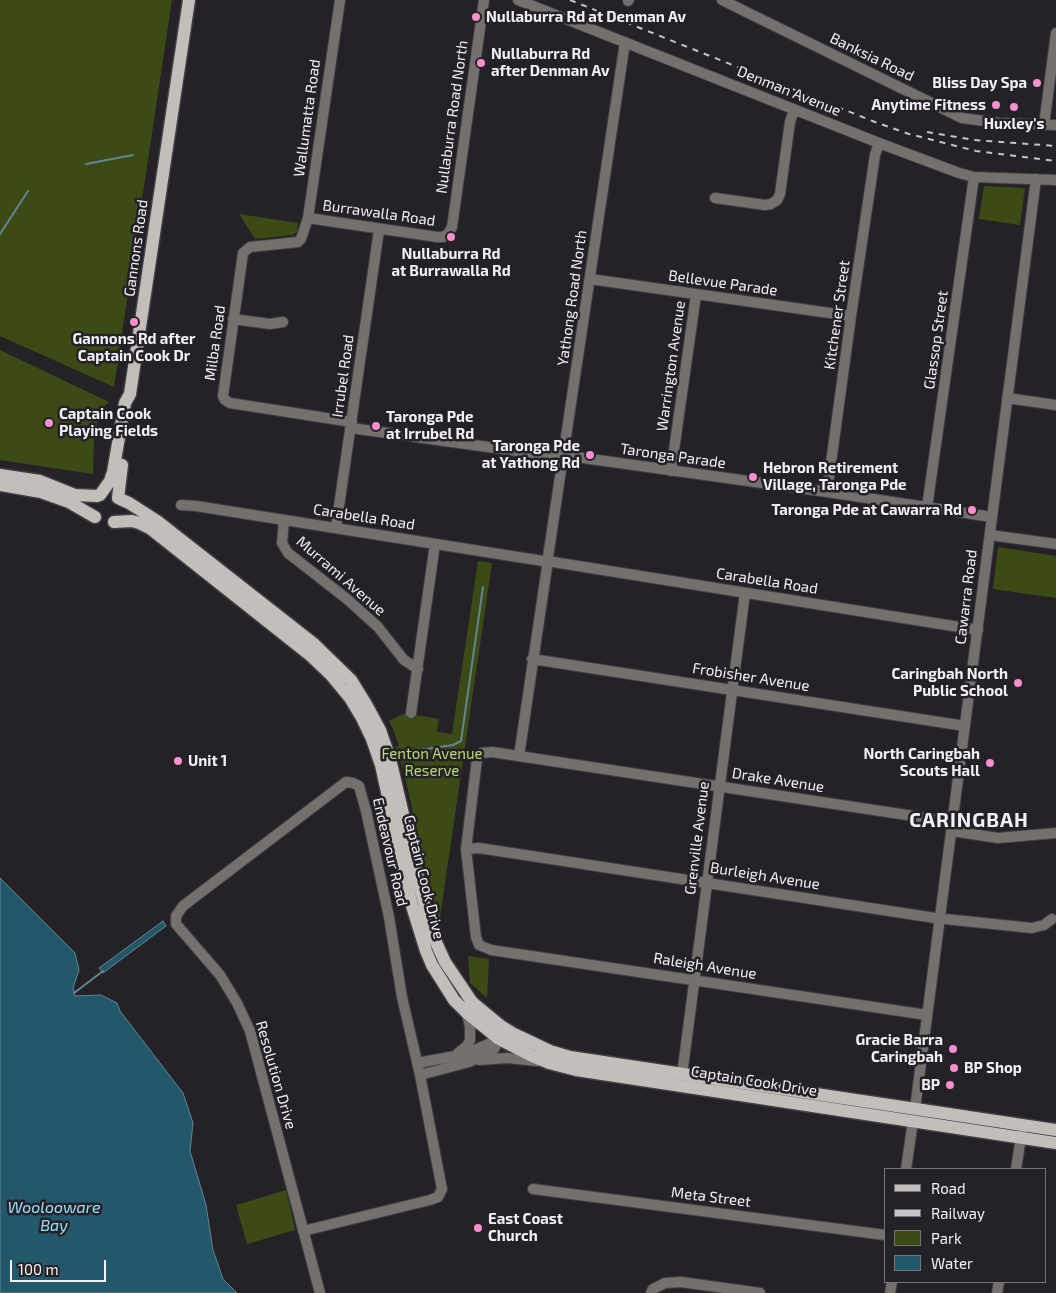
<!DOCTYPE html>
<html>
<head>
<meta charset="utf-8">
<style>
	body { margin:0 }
	#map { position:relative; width:1056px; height:1293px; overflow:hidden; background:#242227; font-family:"Exo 2",sans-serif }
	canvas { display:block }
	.legend { position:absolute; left:884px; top:1168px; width:162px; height:115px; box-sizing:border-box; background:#242227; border:1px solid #767479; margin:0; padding:6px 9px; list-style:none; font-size:15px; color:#f1f0f4 }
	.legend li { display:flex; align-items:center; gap:10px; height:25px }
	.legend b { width:25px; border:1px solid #767479 }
	.scale { position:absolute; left:10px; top:1260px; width:96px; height:22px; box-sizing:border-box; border:2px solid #f1f0f4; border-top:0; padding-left:6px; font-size:15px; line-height:18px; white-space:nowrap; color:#f1f0f4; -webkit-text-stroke:4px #242227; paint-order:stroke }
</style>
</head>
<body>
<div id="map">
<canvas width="1056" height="1293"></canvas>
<ul class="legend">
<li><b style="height:6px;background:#c4bebb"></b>Road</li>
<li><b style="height:6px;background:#c5c4c8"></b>Railway</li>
<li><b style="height:14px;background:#3c4b15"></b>Park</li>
<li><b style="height:14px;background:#23586a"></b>Water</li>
</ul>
<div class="scale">100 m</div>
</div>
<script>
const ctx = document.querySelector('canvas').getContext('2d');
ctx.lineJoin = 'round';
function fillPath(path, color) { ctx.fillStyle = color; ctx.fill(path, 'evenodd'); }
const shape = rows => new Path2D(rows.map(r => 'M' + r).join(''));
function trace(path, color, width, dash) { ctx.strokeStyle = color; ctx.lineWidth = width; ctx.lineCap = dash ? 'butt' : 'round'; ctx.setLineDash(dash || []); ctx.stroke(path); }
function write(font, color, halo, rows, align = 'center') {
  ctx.font = font + ' "Exo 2",sans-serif'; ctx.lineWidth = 5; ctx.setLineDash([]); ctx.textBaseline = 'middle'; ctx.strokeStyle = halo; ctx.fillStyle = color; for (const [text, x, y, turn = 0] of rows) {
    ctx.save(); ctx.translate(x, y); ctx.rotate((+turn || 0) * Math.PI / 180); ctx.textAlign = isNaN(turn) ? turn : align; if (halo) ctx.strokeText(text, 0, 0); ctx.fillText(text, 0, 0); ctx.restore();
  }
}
fillPath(shape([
	[0,0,172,0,114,387,0,336],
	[984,186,1025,188,1020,225,979,219],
	[239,214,298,223,297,232,292,235,255,239],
	[0,350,109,402,100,410,94,436,93,474,0,460],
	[998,547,1056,556,1056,598,993,589],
	[478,561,492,563,439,924,403,769,396,747,399,746,393,729,389,721,405,713,439,719,437,732,452,734],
	[468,956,489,959,487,998,470,983],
	[286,1190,295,1230,247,1244,236,1205]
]), '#3c4b15');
const water = shape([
	[0,878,75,953,79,970,73,988,75,996,101,995,117,1003,120,1011,183,1093,193,1123,190,1151,206,1205,213,1250,223,1279,237,1293,0,1293,0,878],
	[163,921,166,926,103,973,99,968,163,921]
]);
fillPath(water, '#23586a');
trace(water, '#618693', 1);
trace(shape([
	[86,164,133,155],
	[0,234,28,191],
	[405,752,453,745,461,741,483,587],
	[74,993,103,971]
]), '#618693', 2);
const minor = shape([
	[340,0,308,218,301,239,298,242,250,247,243,253,223,396,225,400,230,403,352,422],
	[518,0,879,143,959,173,974,177,1056,180],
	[722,0,962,118,999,123,1056,125],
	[628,1,629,0],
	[1044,125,1056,33],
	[715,198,765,205,771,204,777,200,780,194,790,122,794,110],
	[308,218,437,237,443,237,448,234,452,227,484,0],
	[590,279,851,316],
	[233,319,270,324,283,322],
	[1007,398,1056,405],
	[351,428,560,457,569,456,827,492,992,517],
	[671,471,696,295],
	[827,492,851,316,875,155,879,143],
	[181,505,196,506,543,561],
	[927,507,974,177],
	[284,520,282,543,288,553,347,599,378,627,404,660,418,669],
	[336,527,379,230],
	[990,535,1056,544],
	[548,557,625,42],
	[553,562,978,630],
	[532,659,965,726],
	[411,713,435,544],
	[519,756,547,567],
	[952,831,998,838,1056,833],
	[466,849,479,848,935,918,1032,928,1044,925,1052,919],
	[927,1015,491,950,479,945,476,937,466,849,477,759,481,753,492,752,953,822],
	[457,1054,467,1046,470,1040,470,1027,467,1013],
	[479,1060,507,1058,537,1061],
	[417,1063,466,1054,499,1039,505,1039],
	[420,1075,469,1062,484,1055,494,1049,497,1044,498,1037],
	[682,1075,745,593],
	[915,1109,1036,179],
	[906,1169,913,1121],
	[1016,1169,1022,1131],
	[533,1189,885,1235],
	[303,1231,430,1200,438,1197,442,1189,420,1075,402,997,389,917,366,811,359,786,353,783,346,782,183,906,176,916,176,924,220,975,237,1003,250,1031,320,1293],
	[651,1293,653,1289,665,1283,681,1282,760,1293],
	[890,1293,892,1282],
	[997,1293,999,1282]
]);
const major = shape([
	[0,475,40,481,75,495,97,496],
	[0,485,41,492,69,502,95,517],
	[100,495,110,481,113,472,125,403,130,394,189,0],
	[118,498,122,465],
	[120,499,129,503,157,521,314,644,351,680,367,706,380,730,390,759,427,916,435,940,445,962,472,1002,501,1026,514,1034,550,1051,570,1057,1056,1130],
	[114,522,132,521,139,523,151,529,310,655,331,675,350,698,362,718,372,739,381,765,412,906,426,951,432,965,454,1000,467,1013,499,1039,532,1056,549,1063,576,1070,1056,1143]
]);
trace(minor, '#413f44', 12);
trace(major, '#413f44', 15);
trace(minor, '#73706e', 10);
trace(major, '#c4bebb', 12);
trace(shape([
	[570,0,875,122,909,134,976,151,1056,161],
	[927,132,974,140,1056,146]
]), '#c5c4c8', 2, [6, 6]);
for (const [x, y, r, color] of [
	[476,17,5,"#f690cf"],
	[481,63,5,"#f690cf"],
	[1037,83,5,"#f690cf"],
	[996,105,5,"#f690cf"],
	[1014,107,5,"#f690cf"],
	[451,237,5,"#f690cf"],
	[134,322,5,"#f690cf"],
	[49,423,5,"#f690cf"],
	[376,426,5,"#f690cf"],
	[590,455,5,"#f690cf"],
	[753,477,5,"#f690cf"],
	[972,510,5,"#f690cf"],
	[1018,683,5,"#f690cf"],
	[178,761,5,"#f690cf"],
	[990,763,5,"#f690cf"],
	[953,1049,5,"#f690cf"],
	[954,1068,5,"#f690cf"],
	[950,1085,5,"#f690cf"],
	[478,1228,5,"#f690cf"]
]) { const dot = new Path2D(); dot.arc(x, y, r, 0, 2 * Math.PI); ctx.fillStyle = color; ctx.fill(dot); trace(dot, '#242227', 2); }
write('bold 15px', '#f1f0f4', '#242227', [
	["Nullaburra Rd at Denman Av",486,17],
	["Nullaburra Rd",491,54],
	["after Denman Av",491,71],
	["Bliss Day Spa",1027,83,"right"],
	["Anytime Fitness",986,105,"right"],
	["Huxley's",1014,124,"center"],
	["Nullaburra Rd",451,254,"center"],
	["at Burrawalla Rd",451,271,"center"],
	["Gannons Rd after",134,339,"center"],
	["Captain Cook Dr",134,356,"center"],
	["Captain Cook",59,414],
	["Playing Fields",59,431],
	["Taronga Pde",386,417],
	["at Irrubel Rd",386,434],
	["Taronga Pde",580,446,"right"],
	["at Yathong Rd",580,463,"right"],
	["Hebron Retirement",763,468],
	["Village, Taronga Pde",763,485],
	["Taronga Pde at Cawarra Rd",962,510,"right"],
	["Caringbah North",1008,674,"right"],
	["Public School",1008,691,"right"],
	["North Caringbah",980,754,"right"],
	["Scouts Hall",980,771,"right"],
	["Unit 1",188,761],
	["Gracie Barra",943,1040,"right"],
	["Caringbah",943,1057,"right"],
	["BP Shop",964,1068],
	["BP",940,1085,"right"],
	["East Coast",488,1219],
	["Church",488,1236]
], 'left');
write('15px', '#f1f0f4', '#242227', [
	["Banksia Road",872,57,26],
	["Denman Avenue",789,91,22],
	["Nullaburra Road North",452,117,-82],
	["Wallumatta Road",307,118,-82],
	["Burrawalla Road",379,213,8],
	["Gannons Road",136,248,-82],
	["Bellevue Parade",723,283,8],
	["Yathong Road North",572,298,-82],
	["Kitchener Street",837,315,-82],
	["Glassop Street",936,340,-82],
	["Milba Road",215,343,-82],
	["Warrington Avenue",671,366,-82],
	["Irrubel Road",343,376,-82],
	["Taronga Parade",673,456,8],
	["Carabella Road",364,517,9],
	["Murrami Avenue",341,576,41],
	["Carabella Road",767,581,9],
	["Cawarra Road",966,597,-83],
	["Frobisher Avenue",751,677,9],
	["Drake Avenue",778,780,9],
	["Grenville Avenue",697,838,-83],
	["Endeavour Road",390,852,77],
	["Burleigh Avenue",765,876,9],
	["Captain Cook Drive",424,877,76],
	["Raleigh Avenue",705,966,9],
	["Resolution Drive",276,1075,74],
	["Captain Cook Drive",754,1081,9],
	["Meta Street",711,1197,7]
]);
write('15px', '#b7d871', '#242227', [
	["Fenton Avenue",432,754],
	["Reserve",432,771]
]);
write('italic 16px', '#98e0fc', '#242227', [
	["Woolooware",54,1208],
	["Bay",54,1226]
]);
ctx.letterSpacing = '1px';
write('bold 20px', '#f1f0f4', '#242227', [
	["CARINGBAH",969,820]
]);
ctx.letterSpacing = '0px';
</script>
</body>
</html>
